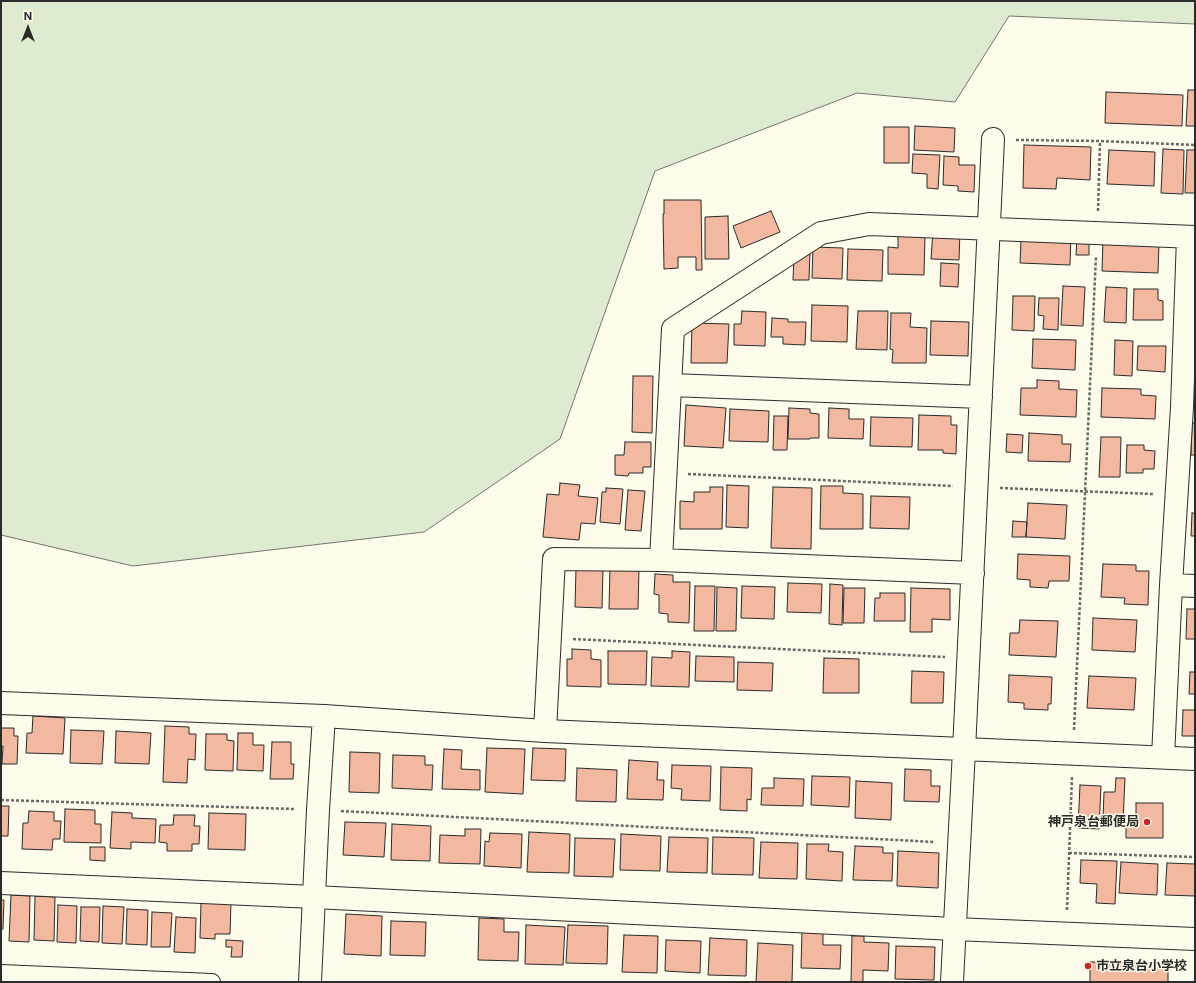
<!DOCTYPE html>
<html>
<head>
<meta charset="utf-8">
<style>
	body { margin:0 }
	#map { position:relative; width:1196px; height:983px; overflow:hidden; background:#fdfbea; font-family:Inter,sans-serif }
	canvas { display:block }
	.frame { position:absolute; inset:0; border:2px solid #2b2b2b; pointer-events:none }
	.north { position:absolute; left:8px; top:8px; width:40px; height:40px; -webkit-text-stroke:3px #fdfbea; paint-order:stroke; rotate:0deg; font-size:11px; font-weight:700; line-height:16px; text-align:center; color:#2b2b2b }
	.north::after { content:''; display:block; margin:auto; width:14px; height:18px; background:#2b2b2b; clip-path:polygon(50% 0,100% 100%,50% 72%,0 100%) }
</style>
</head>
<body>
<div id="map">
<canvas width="1196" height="983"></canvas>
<div class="frame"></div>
<div class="north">N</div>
</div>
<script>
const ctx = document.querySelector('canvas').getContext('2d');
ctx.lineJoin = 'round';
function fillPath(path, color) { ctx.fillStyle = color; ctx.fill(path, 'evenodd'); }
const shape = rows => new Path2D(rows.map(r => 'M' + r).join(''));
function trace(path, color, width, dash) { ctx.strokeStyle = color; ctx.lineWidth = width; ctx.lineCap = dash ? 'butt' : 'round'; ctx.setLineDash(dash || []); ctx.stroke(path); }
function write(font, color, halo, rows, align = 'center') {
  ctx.font = font + ' Inter,"Noto Sans JP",sans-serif'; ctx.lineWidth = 3; ctx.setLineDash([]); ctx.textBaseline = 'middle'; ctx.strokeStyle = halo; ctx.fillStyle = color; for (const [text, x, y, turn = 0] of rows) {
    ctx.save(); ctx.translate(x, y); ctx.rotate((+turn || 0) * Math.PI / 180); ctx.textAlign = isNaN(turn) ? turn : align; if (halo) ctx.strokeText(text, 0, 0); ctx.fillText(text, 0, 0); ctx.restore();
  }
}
const green = shape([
	[1,1,1195,1,1195,24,1009,16,955,102,857,93,655,171,560,439,424,532,133,566,1,535,1,1]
]);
fillPath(green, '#deebd1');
trace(green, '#74746e', 1);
const building = shape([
	[1188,90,1195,90,1195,126,1186,126,1188,90],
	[1106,92,1183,95,1182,126,1105,123,1106,92],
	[915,126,955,128,954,152,914,150,915,126],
	[884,127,909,127,909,163,884,163,884,127],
	[1024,145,1091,147,1090,180,1057,178,1056,189,1023,188,1024,145],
	[1163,149,1184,150,1183,194,1161,193,1163,149],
	[1109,150,1155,152,1154,186,1107,184,1109,150],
	[1187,150,1195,150,1195,193,1185,193,1187,150],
	[913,154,940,155,938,189,927,188,927,174,912,173,913,154],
	[944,156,959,157,959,165,975,165,974,192,958,191,958,186,943,185,944,156],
	[664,200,701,200,702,270,696,270,696,257,678,257,678,268,664,269,663,214,664,214,664,200],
	[771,211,780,232,741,248,733,226,771,211],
	[728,216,729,259,705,259,705,217,728,216],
	[933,230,960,231,959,260,931,259,933,230],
	[1071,234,1070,265,1020,263,1021,240,1071,234],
	[898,235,925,235,924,275,888,274,888,247,898,248,898,235],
	[1077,236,1089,237,1089,255,1076,255,1077,236],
	[1103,241,1159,243,1158,273,1102,271,1103,241],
	[813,247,843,248,842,279,812,278,813,247],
	[848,249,883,250,882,281,847,280,848,249],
	[810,252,809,280,793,280,794,257,810,252],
	[941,263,959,264,958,287,940,286,941,263],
	[1063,286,1085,287,1083,326,1061,325,1063,286],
	[1106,287,1127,288,1126,323,1104,322,1106,287],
	[1134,289,1158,289,1158,300,1163,301,1163,320,1133,320,1134,289],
	[1013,296,1035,296,1034,331,1012,330,1013,296],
	[1039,298,1059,298,1058,330,1043,329,1044,316,1038,315,1039,298],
	[812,305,848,306,847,342,811,341,812,305],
	[742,311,766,312,765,346,734,345,734,324,741,324,742,311],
	[858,311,888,311,887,350,856,349,858,311],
	[891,313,911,313,910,327,927,328,926,363,892,363,893,350,890,349,891,313],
	[772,318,788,319,788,322,806,322,805,345,783,344,783,337,771,337,772,318],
	[931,321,969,322,968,356,930,355,931,321],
	[692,323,729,324,727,363,691,363,692,323],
	[1033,339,1076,340,1075,370,1032,368,1033,339],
	[1115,340,1133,341,1132,376,1114,375,1115,340],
	[1138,346,1166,346,1165,372,1137,370,1138,346],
	[633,376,653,376,652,433,632,432,633,376],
	[1037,380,1059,381,1059,389,1077,390,1076,417,1020,415,1021,388,1037,388,1037,380],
	[1102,388,1141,389,1141,395,1156,396,1155,419,1101,417,1102,388],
	[686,405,726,408,723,448,684,446,686,405],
	[789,408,810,409,810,413,819,414,819,438,810,438,810,439,788,439,789,408],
	[829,408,849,409,849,419,864,419,863,439,828,438,829,408],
	[730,409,769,411,768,442,729,441,730,409],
	[919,415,951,416,951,425,957,425,956,454,943,453,943,450,918,450,919,415],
	[774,416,788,416,787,450,773,450,774,416],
	[871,417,913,418,912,447,870,446,871,417],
	[1192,423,1195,423,1195,455,1191,455,1192,423],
	[1029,433,1062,435,1062,444,1071,444,1070,462,1028,461,1029,433],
	[1007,434,1023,435,1022,453,1006,452,1007,434],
	[1101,437,1121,437,1120,477,1099,477,1101,437],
	[625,442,651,442,651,467,643,467,643,473,629,473,628,476,615,475,615,455,624,455,625,442],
	[1127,445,1144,445,1144,450,1155,451,1154,469,1143,469,1143,473,1126,473,1127,445],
	[560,483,580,485,578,496,598,498,595,524,581,523,579,540,543,537,547,494,559,495,560,483],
	[727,485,749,486,748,528,726,527,727,485],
	[821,486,843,486,843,493,863,494,863,529,820,529,821,486],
	[710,487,723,487,722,529,680,529,680,501,694,502,694,492,710,492,710,487],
	[773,487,812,488,811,549,771,548,773,487],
	[606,488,623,489,620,524,600,522,602,492,606,492,606,488],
	[628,490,645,491,641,531,625,530,628,490],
	[871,496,910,497,909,529,870,528,871,496],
	[1028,503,1067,505,1065,539,1026,537,1028,503],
	[1192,513,1195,513,1195,536,1191,536,1192,513],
	[1013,521,1027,522,1026,537,1012,537,1013,521],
	[1018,554,1070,556,1069,581,1049,581,1048,588,1030,587,1030,580,1017,579,1018,554],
	[1103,564,1136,565,1136,571,1149,571,1148,605,1124,604,1125,598,1101,597,1103,564],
	[610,567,639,568,638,609,609,609,610,567],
	[576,568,603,569,602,608,575,607,576,568],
	[655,574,673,575,673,582,690,582,689,623,668,622,668,614,659,613,659,595,654,594,655,574],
	[788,583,822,584,821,613,787,612,788,583],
	[830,584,843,585,842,625,829,624,830,584],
	[695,586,715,586,714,631,694,631,695,586],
	[742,586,775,587,774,619,741,618,742,586],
	[717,587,737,588,736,631,716,631,717,587],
	[844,588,865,588,864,623,843,623,844,588],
	[911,588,950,589,950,620,932,619,932,632,910,632,911,588],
	[880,593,905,593,905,621,874,621,875,598,880,598,880,593],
	[1187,609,1195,609,1195,639,1186,639,1187,609],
	[1093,618,1137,620,1135,652,1092,650,1093,618],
	[1020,620,1058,621,1056,657,1009,655,1010,633,1019,633,1020,620],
	[572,649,591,650,591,659,601,660,601,687,567,686,567,659,572,659,572,649],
	[608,651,647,651,646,685,608,684,608,651],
	[672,651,690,652,689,687,651,686,652,657,672,658,672,651],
	[696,656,734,657,734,682,695,681,696,656],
	[824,658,859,659,859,693,823,693,824,658],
	[738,662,773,663,772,691,737,690,738,662],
	[912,671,944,672,943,703,911,703,912,671],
	[1190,672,1195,672,1195,694,1189,694,1190,672],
	[1009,675,1052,677,1051,704,1048,704,1048,710,1024,709,1024,703,1008,702,1009,675],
	[1089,676,1136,678,1134,710,1087,708,1089,676],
	[1183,710,1195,710,1195,736,1182,736,1183,710],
	[33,716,65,718,63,754,26,753,27,733,32,733,33,716],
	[165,726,189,727,189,734,196,734,195,760,188,759,187,783,163,782,165,726],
	[1,728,14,728,14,736,18,736,17,764,2,764,3,746,1,746,1,728],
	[71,730,104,731,102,764,70,763,71,730],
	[116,731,151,733,149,764,115,763,116,731],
	[238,733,253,733,253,745,264,745,263,771,237,770,238,733],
	[206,734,227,734,227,740,234,741,233,771,205,770,206,734],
	[272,742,291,742,291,764,294,764,293,779,270,779,272,742],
	[487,748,525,749,523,794,485,792,487,748],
	[533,748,566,749,565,781,531,780,533,748],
	[444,749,462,750,461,769,480,770,480,790,442,789,444,749],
	[350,752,380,753,379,793,349,792,350,752],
	[393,755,425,756,425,765,433,765,432,790,392,788,393,755],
	[629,760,658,762,657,780,664,780,663,800,627,799,629,760],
	[672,765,711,766,710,801,681,800,682,789,671,788,672,765],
	[721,767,752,768,751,800,747,799,747,811,720,810,721,767],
	[577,768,617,770,616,802,576,801,577,768],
	[905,769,931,770,931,786,940,786,939,802,904,801,905,769],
	[812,776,850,777,849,807,811,805,812,776],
	[774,778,804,779,803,806,761,805,762,788,774,788,774,778],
	[1116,778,1125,778,1123,822,1114,822,1114,819,1103,819,1104,792,1115,792,1116,778],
	[856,781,892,783,891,820,855,818,856,781],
	[1080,785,1101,786,1099,829,1078,828,1080,785],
	[1136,803,1163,803,1163,838,1126,838,1126,823,1136,823,1136,803],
	[1,806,9,806,8,836,1,836,1,806],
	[65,809,95,810,95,824,101,824,101,843,64,842,65,809],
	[29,811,54,812,54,821,61,821,60,839,53,839,52,850,22,849,23,823,28,823,29,811],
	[112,812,132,813,132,818,156,819,155,843,131,842,131,849,110,848,112,812],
	[209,813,246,814,245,850,208,849,209,813],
	[174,815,195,815,194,826,200,826,199,844,192,844,192,851,167,851,167,843,159,842,160,825,173,825,174,815],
	[345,822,386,823,384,857,343,855,345,822],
	[392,824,431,826,430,861,391,860,392,824],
	[465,829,481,829,480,864,439,863,440,835,465,836,465,829],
	[529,832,570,834,569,873,527,872,529,832],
	[490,833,522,834,521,868,484,866,485,841,489,842,490,833],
	[621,834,661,836,660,871,620,870,621,834],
	[669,837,708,838,707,873,667,872,669,837],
	[713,837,754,838,753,875,712,874,713,837],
	[575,838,615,839,613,877,574,876,575,838],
	[761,842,798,843,797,879,759,878,761,842],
	[807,844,829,844,828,851,843,852,842,881,806,879,807,844],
	[855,846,883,847,883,853,893,853,892,881,853,880,855,846],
	[90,847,105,847,105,861,90,860,90,847],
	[898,851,939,853,938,888,897,886,898,851],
	[1081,860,1117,861,1115,904,1096,903,1097,884,1080,883,1081,860],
	[1121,862,1158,864,1157,895,1119,893,1121,862],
	[1167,863,1195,864,1195,896,1165,895,1167,863],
	[11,895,30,896,29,942,9,941,11,895],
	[35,896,55,897,54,941,34,940,35,896],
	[1,900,4,900,3,929,1,929,1,900],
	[201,903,231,903,230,934,215,934,215,939,200,938,201,903],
	[58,905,77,906,76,943,57,942,58,905],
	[103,906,124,907,122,944,102,943,103,906],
	[81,907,100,907,99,942,80,941,81,907],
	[127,909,148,910,147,945,126,944,127,909],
	[152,912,172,913,170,947,151,947,152,912],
	[346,914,382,916,381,956,344,954,346,914],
	[176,917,196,918,195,953,174,952,176,917],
	[479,918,504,919,504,932,519,932,518,961,478,960,479,918],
	[391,921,426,922,425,956,390,955,391,921],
	[526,925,565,927,563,965,525,964,526,925],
	[568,925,608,926,607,964,566,963,568,925],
	[802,931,823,932,823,945,841,945,840,969,801,968,802,931],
	[624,935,658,936,657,973,622,972,624,935],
	[852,936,864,936,864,942,889,943,888,971,863,970,863,982,851,982,852,936],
	[710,938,747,940,746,976,708,975,710,938],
	[226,940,243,941,242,957,231,957,232,947,226,947,226,940],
	[666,940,701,941,700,973,665,971,666,940],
	[758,943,793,945,792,982,756,982,758,943],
	[896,946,935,947,934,980,895,979,896,946],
	[1090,962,1168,963,1168,982,1090,982,1090,962]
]);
fillPath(building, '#f2b8a0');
trace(building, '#2b2b2b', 1);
const pedestrian = shape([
	[1,973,212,982]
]);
const minor = shape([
	[671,385,981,397],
	[661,560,673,329,821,233,869,224,1195,237],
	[1171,585,1195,586],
	[545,731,554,559,661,560,973,573],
	[964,750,993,139],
	[1163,757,1171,585,1182,407,1188,237],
	[1,883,314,897,954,929,1195,939]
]);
const tertiary = shape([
	[1,703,324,716,545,731,1195,759],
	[310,982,318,810,324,716],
	[952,982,964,750]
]);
trace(pedestrian, '#2b2b2b', 18);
trace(minor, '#2b2b2b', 24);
trace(tertiary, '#2b2b2b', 24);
trace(shape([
	[1016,140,1100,141,1195,145],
	[1098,211,1100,141],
	[688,474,953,486],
	[1000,488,1153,494],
	[573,639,945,657],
	[1074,730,1096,256],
	[1,800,294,809],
	[341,811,935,842],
	[1069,853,1195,857],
	[1067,910,1072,777]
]), '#6a6964', 2.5, [3, 2]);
trace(pedestrian, '#fdfbea', 16);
trace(minor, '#fdfbea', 22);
trace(tertiary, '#fdfbea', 22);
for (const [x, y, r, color] of [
	[1147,822,4,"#c62828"],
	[1088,966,4,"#c62828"]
]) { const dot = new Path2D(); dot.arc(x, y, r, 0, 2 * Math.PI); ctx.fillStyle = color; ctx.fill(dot); trace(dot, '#fdfbea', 1.5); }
write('bold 13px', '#2b2b2b', '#fdfbea', [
	["神戸泉台郵便局",1139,822],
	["市立泉台小学校",1096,966,"left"]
], 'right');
</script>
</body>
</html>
